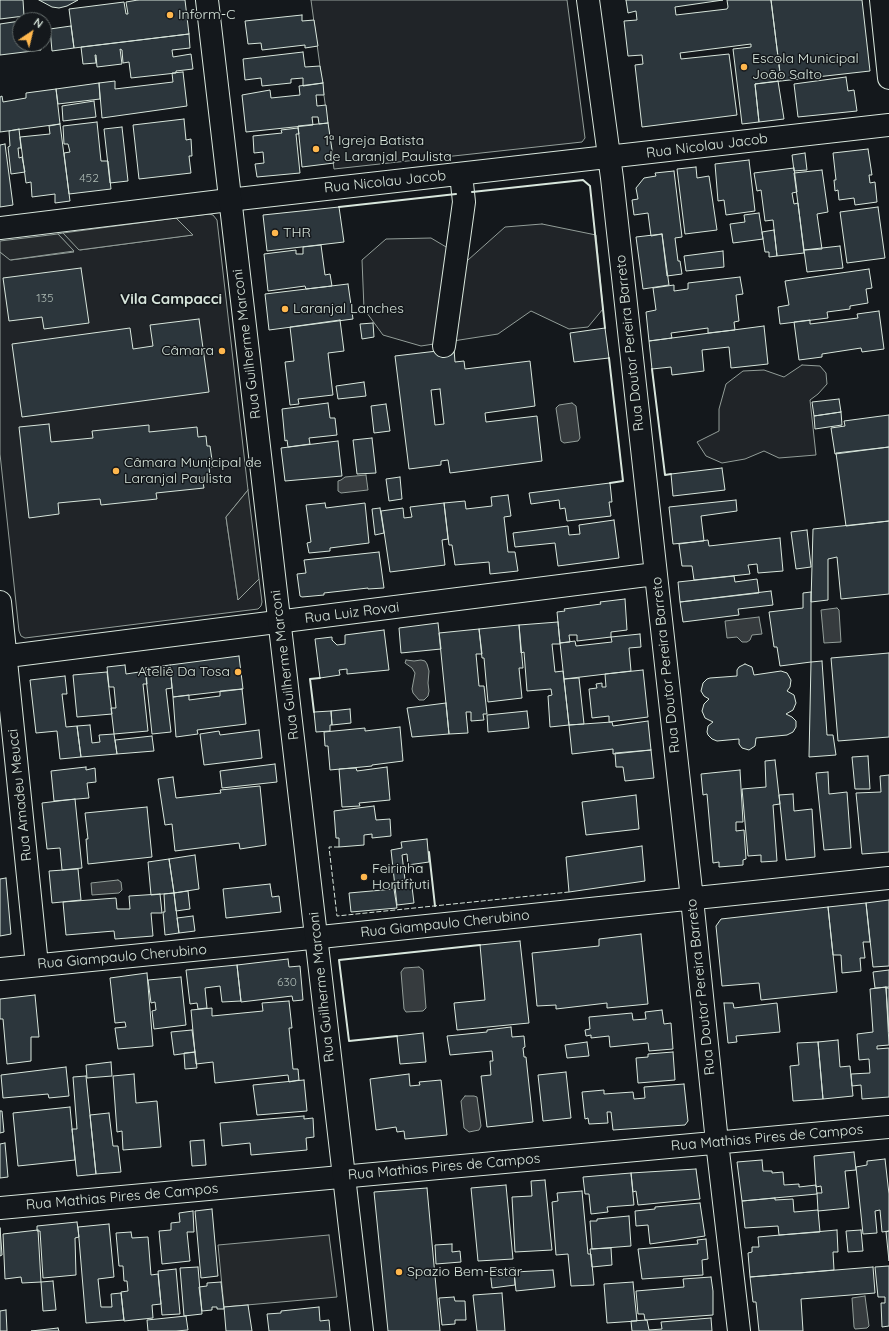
<!DOCTYPE html>
<html>
<head>
<meta charset="utf-8">
<style>
	body { margin:0 }
	#map { position:relative; width:889px; height:1331px; overflow:hidden; background:#14181c; font-family:Quicksand,sans-serif }
	canvas { display:block }
	.north { position:absolute; left:12px; top:12px; width:40px; height:40px; box-sizing:border-box; background:#14181c; border:1px solid #626a69; border-radius:50%; rotate:35deg; font-size:11px; font-weight:700; line-height:16px; text-align:center; color:#d8e6dc }
	.north::after { content:''; display:block; margin:auto; width:14px; height:18px; background:#ffb74d; clip-path:polygon(50% 0,100% 100%,50% 72%,0 100%) }
</style>
</head>
<body>
<div id="map">
<canvas width="889" height="1331"></canvas>
<div class="north">N</div>
</div>
<script>
const ctx = document.querySelector('canvas').getContext('2d');
ctx.lineJoin = 'round';
function fillPath(path, color) { ctx.fillStyle = color; ctx.fill(path, 'evenodd'); }
const shape = rows => new Path2D(rows.map(r => 'M' + r).join(''));
function trace(path, color, width, dash) { ctx.strokeStyle = color; ctx.lineWidth = width; ctx.lineCap = dash ? 'butt' : 'round'; ctx.setLineDash(dash || []); ctx.stroke(path); }
function write(font, color, halo, rows, align = 'center') {
  ctx.font = font + ' Quicksand,sans-serif'; ctx.lineWidth = 3; ctx.setLineDash([]); ctx.textBaseline = 'middle'; ctx.strokeStyle = halo; ctx.fillStyle = color; for (const [text, x, y, turn = 0] of rows) {
    ctx.save(); ctx.translate(x, y); ctx.rotate((+turn || 0) * Math.PI / 180); ctx.textAlign = isNaN(turn) ? turn : align; if (halo) ctx.strokeText(text, 0, 0); ctx.fillText(text, 0, 0); ctx.restore();
  }
}
const green = shape([
	[311,0,567,0,585,138,582,142,334,169,311,0],
	[209,214,213,215,217,220,248,490,226,517,238,600,259,579,262,602,261,606,258,609,25,638,21,636,19,631,0,454,0,252,11,260,74,252,58,234,63,233,80,250,192,235,176,218,209,214],
	[542,224,596,235,603,309,588,327,569,329,531,311,498,334,421,346,383,335,364,309,362,260,386,239,431,238,468,260,505,227,542,224],
	[802,365,820,366,826,373,827,384,818,394,810,400,816,455,779,458,764,451,745,459,722,463,706,456,697,442,719,431,719,409,726,384,743,371,764,370,784,377,802,365]
]);
fillPath(green, '#202428');
trace(green, '#939e99', 1);
const parking = shape([
	[176,218,193,235,79,250,63,233,176,218],
	[58,234,74,251,10,260,0,252,0,241,58,234],
	[248,490,259,579,238,600,226,517,248,490],
	[329,1235,337,1297,224,1307,218,1245,329,1235]
]);
fillPath(parking, '#24282b');
trace(parking, '#939e99', 1);
const water = shape([
	[572,403,576,406,580,438,578,441,564,443,561,441,556,408,559,405,572,403],
	[366,475,368,490,341,493,338,491,338,481,341,480,345,477,366,475],
	[837,608,839,610,841,642,824,643,821,610,837,608],
	[759,617,762,634,752,635,750,640,747,642,742,642,737,637,727,638,725,621,759,617],
	[406,660,414,661,421,660,425,661,427,664,429,671,428,683,429,691,428,696,424,700,419,700,413,693,412,689,415,673,412,668,405,663,406,660],
	[118,880,121,882,122,890,119,893,92,895,91,883,118,880],
	[419,967,423,970,426,1008,423,1011,406,1012,404,1009,401,972,404,968,419,967],
	[465,1096,474,1096,477,1097,481,1126,479,1130,469,1132,464,1128,461,1101,465,1096],
	[865,1296,869,1326,867,1328,855,1329,854,1327,852,1298,865,1296]
]);
fillPath(water, '#363b3e');
trace(water, '#939e99', 1);
const building = shape([
	[0,0,23,0,24,16,0,19,0,0],
	[39,0,78,0,67,6,59,8,52,7,39,0],
	[138,0,185,0,189,34,74,48,69,9,124,2,126,14,128,14,126,2,138,0],
	[626,0,723,0,675,7,676,15,727,9,728,7,727,0,771,0,781,81,755,84,759,122,742,124,733,49,751,47,751,44,680,53,681,59,729,54,737,115,642,127,635,65,643,64,642,55,628,56,624,21,637,20,636,11,628,13,626,0],
	[771,0,862,0,870,71,781,81,771,0],
	[302,15,302,21,314,20,318,46,305,48,305,45,262,50,261,43,248,44,245,21,302,15],
	[20,21,20,44,40,44,41,50,0,55,0,24,20,21],
	[71,26,74,48,52,51,50,29,71,26],
	[189,34,190,48,172,50,173,57,191,54,193,69,176,71,176,73,131,78,129,62,123,63,122,50,120,49,122,64,97,67,96,55,95,55,96,63,83,64,81,47,189,34],
	[303,52,305,67,320,66,323,83,303,86,303,78,291,79,291,83,262,86,261,78,245,80,243,59,303,52],
	[183,72,187,106,102,118,99,83,115,81,115,89,173,82,172,73,183,72],
	[846,77,848,91,854,90,857,111,798,117,794,84,846,77],
	[778,81,784,119,759,122,755,84,778,81],
	[99,83,100,99,58,104,56,89,99,83],
	[323,83,324,95,316,95,317,106,326,105,328,123,319,124,318,117,312,117,313,125,246,132,242,95,270,90,271,98,300,95,299,86,323,83],
	[56,89,60,124,0,132,0,97,2,96,3,102,26,98,26,93,56,89],
	[94,101,96,117,63,121,62,106,94,101],
	[184,119,186,140,191,139,192,156,189,156,191,173,139,179,133,125,184,119],
	[97,122,101,161,108,161,111,189,69,194,64,153,70,152,68,144,64,144,63,126,97,122],
	[328,123,334,163,302,167,298,126,328,123],
	[60,124,70,201,55,203,55,194,32,197,31,182,26,183,20,137,50,134,49,126,60,124],
	[122,127,128,181,110,183,104,129,122,127],
	[298,128,299,134,296,134,300,173,257,177,255,164,264,163,263,152,254,153,253,136,282,133,281,130,298,128],
	[19,129,21,148,18,148,19,158,22,157,25,172,11,174,8,147,10,146,9,131,19,129],
	[5,144,13,205,0,207,0,145,5,144],
	[868,149,872,175,869,175,870,183,875,182,877,202,855,205,854,198,839,200,838,190,835,191,834,180,836,180,833,153,868,149],
	[805,153,807,170,794,171,792,155,805,153],
	[749,160,755,211,726,215,724,200,718,201,715,164,749,160],
	[696,167,697,178,709,176,717,230,685,234,677,169,696,167],
	[794,168,797,192,792,193,794,204,798,203,804,253,777,256,773,220,765,221,761,190,757,191,754,173,794,168],
	[822,170,828,212,817,214,822,249,804,250,794,173,822,170],
	[674,171,682,237,675,238,678,261,680,261,682,274,667,276,662,234,651,236,648,213,634,215,632,200,638,199,636,188,644,178,656,176,655,173,674,171],
	[339,207,344,242,267,251,263,215,339,207],
	[878,207,885,258,847,263,840,212,878,207],
	[759,213,763,239,733,243,730,224,745,222,744,215,759,213],
	[774,230,777,256,769,257,769,252,765,252,762,232,774,230],
	[662,234,669,285,643,289,636,237,662,234],
	[321,245,325,275,330,274,332,286,306,289,305,286,268,291,264,254,296,250,296,254,303,254,303,247,321,245],
	[840,246,843,268,807,272,804,250,840,246],
	[723,251,724,267,686,271,684,256,723,251],
	[81,268,89,323,44,329,42,317,9,321,3,278,81,268],
	[869,269,872,288,866,289,868,303,850,306,850,309,827,312,828,318,780,324,778,307,789,305,785,281,869,269],
	[740,277,743,294,736,295,739,321,734,322,735,330,708,333,708,328,671,333,672,338,649,341,646,312,656,310,653,288,674,285,674,291,688,289,688,283,740,277],
	[348,284,353,319,269,330,265,294,348,284],
	[879,311,884,349,862,352,861,348,822,354,822,357,799,360,794,322,810,320,810,324,858,318,857,314,879,311],
	[199,319,209,392,22,417,12,344,130,328,133,349,153,346,150,325,199,319],
	[340,320,344,351,328,353,333,395,298,399,299,404,290,405,285,362,294,361,290,327,340,320],
	[373,323,374,337,362,339,360,324,373,323],
	[764,326,768,364,731,368,729,347,702,350,704,371,672,375,671,367,652,369,649,341,764,326],
	[605,328,609,358,574,362,570,333,605,328],
	[454,349,455,362,464,361,465,369,530,361,535,406,485,413,486,422,537,416,542,461,450,473,448,460,441,461,441,465,409,469,395,356,454,349],
	[440,389,444,424,435,425,431,390,440,389],
	[364,382,366,396,338,399,336,386,364,382],
	[839,399,841,412,814,416,812,402,839,399],
	[328,403,330,418,335,418,337,435,309,438,310,444,288,447,287,440,285,441,282,409,328,403],
	[386,404,390,431,374,433,371,406,386,404],
	[841,412,842,425,815,429,814,416,841,412],
	[889,415,889,447,835,454,831,428,845,426,844,421,889,415],
	[49,424,51,442,93,438,92,431,149,425,149,432,197,427,198,437,206,436,207,446,210,446,213,467,209,467,210,477,202,477,204,488,156,493,157,499,101,505,100,499,58,503,59,514,29,518,19,427,49,424],
	[372,438,376,473,357,474,353,440,372,438],
	[338,441,342,476,285,481,281,448,338,441],
	[889,447,889,521,846,526,836,453,889,447],
	[722,468,725,490,673,496,671,474,722,468],
	[400,477,402,499,389,501,386,479,400,477],
	[610,483,612,502,609,502,611,516,567,521,565,508,560,509,559,500,531,504,529,493,610,483],
	[508,495,511,516,504,517,508,552,515,552,518,571,490,574,489,562,455,565,452,545,449,545,444,503,465,501,466,509,492,506,491,497,508,495],
	[736,500,737,511,701,516,704,541,673,544,669,507,736,500],
	[325,503,326,508,365,503,369,543,330,548,330,551,309,553,307,543,311,542,306,505,325,503],
	[444,503,448,539,442,540,445,565,390,572,381,511,403,508,404,518,412,517,410,507,444,503],
	[380,508,384,533,375,535,372,509,380,508],
	[614,520,619,558,558,566,555,543,515,547,513,533,568,526,569,535,580,534,579,525,614,520],
	[889,521,889,594,841,599,837,557,828,559,828,600,811,602,813,529,889,521],
	[807,530,811,567,796,569,791,532,807,530],
	[780,538,783,571,758,573,757,564,748,565,750,574,694,580,692,566,682,566,679,544,708,540,709,546,780,538],
	[379,552,384,588,368,589,368,588,324,593,324,595,302,597,300,596,297,574,306,573,304,560,379,552],
	[734,576,735,582,757,579,759,593,680,602,678,582,734,576],
	[771,591,773,605,738,609,739,615,683,622,680,602,771,591],
	[811,592,811,662,780,666,777,647,774,647,769,612,803,608,803,593,811,592],
	[625,599,627,630,611,632,611,637,577,641,577,635,569,635,570,642,560,643,557,612,565,611,564,609,601,604,600,602,625,599],
	[558,622,560,644,552,644,555,672,563,671,569,725,550,727,548,696,552,695,551,689,527,691,524,652,521,653,519,625,558,622],
	[438,623,441,649,401,653,399,628,438,623],
	[519,625,523,668,519,668,522,698,488,702,484,658,482,658,479,629,519,625],
	[479,629,482,654,476,654,479,686,484,686,487,714,483,714,484,720,471,721,471,712,466,712,468,733,449,734,439,633,479,629],
	[384,630,389,670,347,674,347,669,339,670,340,675,320,678,315,639,332,637,332,640,337,645,345,644,345,635,384,630],
	[640,634,641,647,629,648,631,671,564,679,560,643,575,641,576,646,612,642,611,637,640,634],
	[889,653,889,737,838,741,831,658,889,653],
	[239,656,243,689,173,697,170,665,239,656],
	[822,661,827,735,833,735,836,755,809,757,811,662,822,661],
	[745,664,752,667,754,675,781,671,787,673,791,680,790,687,787,691,794,695,796,703,793,710,786,714,792,717,796,721,796,727,793,732,787,735,756,738,755,746,749,750,742,748,739,744,739,739,717,741,712,739,708,735,707,732,708,726,713,722,705,718,702,711,704,704,709,699,704,696,701,691,703,683,707,679,710,678,737,676,737,670,739,667,745,664],
	[125,665,126,674,146,671,147,684,143,684,148,731,114,734,111,708,116,708,114,687,109,687,107,667,125,665],
	[170,665,172,688,166,689,171,732,152,734,145,668,170,665],
	[643,670,648,717,609,722,609,716,592,718,589,689,597,688,596,684,602,683,602,687,606,687,605,674,643,670],
	[107,672,112,714,77,717,73,675,107,672],
	[65,676,67,694,62,694,66,727,77,726,81,757,60,759,57,731,36,733,30,680,65,676],
	[579,678,584,724,569,725,564,679,579,678],
	[242,689,246,724,197,730,198,734,176,737,173,697,189,695,189,700,220,696,220,691,242,689],
	[446,703,449,734,412,737,407,708,446,703],
	[350,709,351,723,332,725,331,711,350,709],
	[331,711,332,725,330,725,330,731,316,732,314,712,331,711],
	[527,711,529,728,488,732,487,715,527,711],
	[648,721,651,750,613,754,613,749,572,754,569,725,612,722,613,726,648,721],
	[90,725,92,743,100,742,99,735,114,734,117,754,81,757,77,726,90,725],
	[400,727,403,761,372,765,372,766,330,770,328,746,325,746,324,732,365,728,365,731,400,727],
	[259,730,262,758,204,765,200,734,219,731,220,735,259,730],
	[152,736,154,751,117,754,115,740,152,736],
	[651,750,654,778,625,781,623,767,616,767,615,753,651,750],
	[868,756,870,789,855,789,852,757,868,756],
	[775,760,780,804,773,805,777,861,761,862,761,855,748,856,742,789,766,787,765,761,775,760],
	[275,764,277,782,222,788,220,771,275,764],
	[86,767,86,770,95,768,96,782,87,783,89,798,54,801,51,771,86,767],
	[387,767,390,800,359,803,360,806,342,807,339,769,356,768,357,771,387,767],
	[740,770,743,822,736,822,736,831,744,830,746,859,743,860,743,865,719,867,719,862,713,863,707,794,703,795,701,774,740,770],
	[828,772,829,794,847,792,851,848,824,850,816,773,828,772],
	[889,775,889,852,862,854,856,793,881,792,880,776,889,775],
	[173,777,176,798,221,793,220,790,260,786,266,845,240,849,239,843,175,851,172,824,165,825,158,779,173,777],
	[793,794,794,811,812,809,815,857,786,860,779,795,793,794],
	[636,795,639,829,586,835,582,802,636,795],
	[75,799,82,868,62,870,60,848,47,849,42,803,75,799],
	[374,806,376,820,390,819,391,836,372,838,372,834,364,835,364,845,339,847,339,838,336,838,334,811,374,806],
	[147,807,152,857,88,864,86,839,88,839,85,813,147,807],
	[427,839,429,862,408,865,407,854,402,855,405,880,411,879,414,903,397,905,391,850,402,848,401,842,427,839],
	[642,846,645,881,569,892,566,857,642,846],
	[195,855,199,889,174,893,169,859,195,855],
	[169,859,174,893,151,895,148,862,169,859],
	[78,869,81,900,52,903,49,871,78,869],
	[6,878,11,934,0,936,0,879,6,878],
	[270,884,272,897,279,896,281,912,226,918,223,889,270,884],
	[394,889,397,908,351,912,349,893,394,889],
	[188,891,190,909,176,911,174,893,188,891],
	[174,893,179,933,165,935,163,912,165,912,164,894,174,893],
	[160,894,162,913,151,913,153,936,115,939,114,931,66,935,63,902,116,898,117,909,130,909,129,896,160,894],
	[889,900,889,966,873,967,866,903,889,900],
	[866,903,870,942,863,942,865,958,860,958,861,971,842,973,841,955,833,955,828,907,866,903],
	[828,907,837,992,761,1000,759,983,722,986,716,926,721,919,828,907],
	[193,916,195,931,179,933,177,918,193,916],
	[641,934,648,1004,607,1008,607,1003,556,1009,556,1005,537,1006,532,953,599,946,599,939,641,934],
	[520,941,529,1023,457,1030,454,1003,485,1000,480,945,520,941],
	[288,959,289,967,300,966,303,1000,293,1001,292,996,241,1002,237,965,288,959],
	[237,965,241,1001,222,1002,220,986,205,988,207,1008,198,1009,197,1003,190,1004,186,970,237,965],
	[889,970,889,987,875,988,873,972,889,970],
	[147,973,153,1046,118,1049,115,1028,126,1027,125,1022,115,1023,110,978,147,973],
	[181,977,186,1025,154,1029,152,1011,156,1010,155,1002,151,1003,148,980,181,977],
	[886,987,889,1045,877,1046,877,1049,889,1048,889,1097,862,1099,861,1085,852,1086,851,1074,870,1073,869,1059,859,1060,857,1034,873,1032,870,989,886,987],
	[886,988,889,988,889,1032,886,988],
	[35,995,39,1037,31,1037,31,1061,7,1064,3,1019,0,1019,0,999,35,995],
	[289,1001,292,1028,289,1028,293,1069,298,1069,299,1080,289,1082,288,1075,215,1083,213,1062,196,1064,191,1010,212,1008,212,1016,263,1011,262,1003,289,1001],
	[724,1003,733,1003,734,1008,777,1003,780,1032,736,1036,737,1042,728,1043,724,1003],
	[662,1010,664,1024,671,1023,673,1049,649,1051,648,1043,610,1047,609,1036,591,1038,591,1035,586,1036,585,1030,590,1029,589,1017,632,1013,633,1020,646,1019,645,1012,662,1010],
	[511,1027,512,1037,524,1036,525,1047,523,1048,524,1057,526,1057,533,1122,487,1127,481,1076,491,1075,490,1061,493,1061,492,1051,450,1055,447,1036,487,1032,487,1030,511,1027],
	[192,1030,195,1052,174,1055,171,1032,192,1030],
	[423,1033,426,1062,400,1064,397,1036,423,1033],
	[838,1040,840,1067,850,1066,853,1096,823,1099,818,1042,838,1040],
	[587,1042,589,1056,567,1058,565,1045,587,1042],
	[818,1042,823,1099,793,1101,790,1066,799,1065,797,1043,818,1042],
	[195,1052,197,1068,185,1069,184,1053,195,1052],
	[673,1052,675,1080,638,1083,636,1058,648,1057,648,1054,673,1052],
	[111,1062,112,1076,87,1078,86,1065,111,1062],
	[66,1067,69,1096,49,1098,48,1094,3,1098,1,1075,66,1067],
	[566,1072,571,1118,543,1121,538,1075,566,1072],
	[134,1074,136,1103,157,1101,161,1147,123,1150,122,1131,117,1132,113,1076,134,1074],
	[409,1074,410,1086,420,1085,419,1082,441,1080,447,1135,405,1139,404,1131,397,1132,396,1127,376,1130,370,1079,409,1074],
	[86,1076,96,1174,77,1176,72,1129,77,1129,73,1077,86,1076],
	[304,1080,307,1111,257,1115,253,1085,304,1080],
	[684,1084,688,1121,685,1125,613,1130,611,1112,607,1112,608,1123,589,1124,588,1118,585,1119,582,1092,604,1090,604,1094,633,1092,634,1099,645,1098,644,1087,684,1084],
	[70,1107,75,1160,18,1166,13,1113,70,1107],
	[0,1111,2,1111,4,1132,0,1133,0,1111],
	[109,1113,113,1146,118,1146,121,1172,96,1174,90,1115,109,1113],
	[304,1116,304,1119,313,1118,314,1137,306,1138,307,1150,251,1155,250,1143,222,1146,220,1123,304,1116],
	[204,1140,206,1165,192,1166,190,1141,204,1140],
	[5,1143,8,1177,0,1178,0,1144,5,1143],
	[854,1152,856,1170,845,1171,849,1208,818,1211,817,1193,822,1193,821,1186,816,1187,814,1156,854,1152],
	[885,1159,889,1194,889,1231,882,1232,880,1210,875,1211,877,1233,863,1234,856,1167,867,1165,867,1161,885,1159],
	[762,1160,763,1171,772,1171,772,1173,783,1172,784,1185,799,1184,799,1187,816,1185,817,1194,742,1201,737,1162,762,1160],
	[696,1169,700,1199,638,1205,636,1191,633,1192,631,1173,696,1169],
	[631,1173,634,1205,607,1207,608,1212,591,1214,589,1194,585,1194,583,1177,631,1173],
	[545,1180,552,1250,515,1252,512,1197,532,1196,531,1181,545,1180],
	[506,1185,513,1259,478,1261,471,1188,506,1185],
	[427,1188,440,1331,388,1331,374,1192,427,1188],
	[582,1191,588,1254,591,1254,594,1285,571,1286,568,1254,556,1255,552,1202,558,1201,557,1193,582,1191],
	[775,1198,775,1200,793,1199,794,1212,818,1210,820,1232,779,1235,778,1226,745,1228,742,1201,775,1198],
	[700,1203,705,1236,650,1244,648,1225,636,1226,635,1211,655,1209,655,1207,700,1203],
	[212,1209,218,1276,201,1278,195,1211,212,1209],
	[193,1211,194,1232,187,1232,190,1261,162,1264,159,1231,171,1230,171,1223,180,1222,179,1213,193,1211],
	[629,1216,631,1246,592,1249,590,1221,597,1221,597,1219,629,1216],
	[77,1222,79,1237,75,1238,76,1275,43,1278,40,1231,37,1231,37,1226,77,1222],
	[109,1224,114,1277,98,1279,101,1307,112,1307,111,1294,121,1293,124,1320,86,1323,78,1227,109,1224],
	[0,1228,2,1255,0,1256,0,1228],
	[38,1230,41,1282,22,1283,21,1277,5,1279,3,1234,38,1230],
	[837,1230,838,1252,833,1252,834,1270,750,1277,748,1253,752,1252,752,1247,759,1247,758,1237,837,1230],
	[861,1230,863,1251,848,1252,846,1231,861,1230],
	[889,1231,889,1261,886,1232,889,1231],
	[131,1232,132,1238,148,1237,151,1275,158,1274,161,1304,152,1305,153,1318,124,1321,121,1292,128,1291,127,1281,124,1281,123,1266,119,1266,116,1233,131,1232],
	[706,1239,708,1259,702,1260,703,1275,642,1279,638,1249,698,1244,697,1240,706,1239],
	[452,1244,452,1252,460,1251,461,1262,436,1264,435,1245,452,1244],
	[611,1248,612,1265,592,1267,590,1249,611,1248],
	[889,1266,889,1326,882,1327,881,1303,885,1303,885,1297,878,1297,875,1267,889,1266],
	[198,1267,202,1314,184,1316,180,1268,198,1267],
	[873,1267,875,1293,801,1299,803,1331,759,1331,756,1302,753,1302,750,1277,873,1267],
	[514,1268,515,1285,492,1288,490,1270,514,1268],
	[176,1269,180,1314,162,1315,158,1271,176,1269],
	[553,1270,555,1287,516,1291,514,1272,553,1270],
	[711,1277,713,1291,713,1315,645,1320,644,1314,638,1314,636,1291,684,1287,683,1279,711,1277],
	[53,1281,56,1310,43,1311,41,1282,53,1281],
	[221,1282,224,1309,217,1309,217,1307,212,1307,212,1310,202,1311,199,1287,207,1286,207,1283,221,1282],
	[633,1282,637,1321,607,1323,604,1284,633,1282],
	[502,1293,505,1331,477,1331,473,1295,502,1293],
	[454,1297,455,1301,465,1301,466,1320,455,1320,455,1324,442,1325,439,1298,454,1297],
	[248,1305,252,1331,226,1331,224,1307,248,1305],
	[319,1307,320,1321,329,1320,330,1331,269,1331,267,1314,281,1313,281,1311,319,1307],
	[6,1310,7,1331,0,1331,0,1311,6,1310],
	[186,1316,188,1330,176,1331,148,1331,147,1320,186,1316],
	[711,1318,712,1331,632,1331,631,1321,647,1320,649,1330,662,1329,661,1322,711,1318],
	[58,1328,59,1331,31,1331,58,1328]
]);
fillPath(building, '#2c363c');
trace(building, '#d8e6dc', 1);
const minor = shape([
	[588,0,612,178,692,899,717,1142,739,1331],
	[881,0,889,78],
	[0,228,229,200,889,125],
	[444,346,464,202,461,174],
	[0,602,37,965],
	[0,657,655,574],
	[0,969,253,944,889,878],
	[0,1208,889,1127]
]);
const major = shape([
	[207,0,362,1331]
]);
trace(minor, '#d8e6dc', 24);
trace(major, '#d8e6dc', 24);
trace(minor, '#14181c', 22);
trace(major, '#14181c', 22);
trace(shape([
	[339,847,329,847,337,916,569,892]
]), '#d8e6dc', 1, [5, 2]);
trace(shape([
	[472,192,583,180,590,186,605,328],
	[339,207,456,194],
	[609,358,623,481,610,483],
	[652,369,665,475,671,474],
	[314,712,310,679,320,678],
	[429,852,435,906],
	[397,1036,349,1041,339,960,480,945]
]), '#d8e6dc', 2);
for (const [x, y, r, color] of [
	[170,15,4,"#ffb74d"],
	[744,67,4,"#ffb74d"],
	[316,149,4,"#ffb74d"],
	[275,233,4,"#ffb74d"],
	[285,309,4,"#ffb74d"],
	[222,351,4,"#ffb74d"],
	[116,471,4,"#ffb74d"],
	[238,672,4,"#ffb74d"],
	[364,877,4,"#ffb74d"],
	[399,1272,4,"#ffb74d"]
]) { const dot = new Path2D(); dot.arc(x, y, r, 0, 2 * Math.PI); ctx.fillStyle = color; ctx.fill(dot); trace(dot, '#14181c', 1.5); }
write('12px', '#adbab4', null, [
	["452",89,178],
	["135",45,298],
	["630",287,982]
]);
write('14px', '#d8e6dc', '#14181c', [
	["Inform-C",178,15],
	["Escola Municipal",752,59],
	["João Salto",752,75],
	["1ª Igreja Batista",324,141],
	["de Laranjal Paulista",324,157],
	["THR",283,233],
	["Laranjal Lanches",293,309],
	["Câmara",214,351,"right"],
	["Câmara Municipal de",124,463],
	["Laranjal Paulista",124,479],
	["Ateliê Da Tosa",230,672,"right"],
	["Feirinha",372,869],
	["Hortifruti",372,885],
	["Spazio Bem-Estar",407,1272]
], 'left');
write('14px', '#d8e6dc', '#14181c', [
	["Rua Nicolau Jacob",707,146,-7],
	["Rua Nicolau Jacob",385,182,-6],
	["Rua Doutor Pereira Barreto",630,343,-96],
	["Rua Guilherme Marconi",247,344,-97],
	["Rua Luiz Rovai",352,613,-7],
	["Rua Guilherme Marconi",285,665,-97],
	["Rua Doutor Pereira Barreto",666,665,-96],
	["Rua Amadeu Meucci",20,795,-96],
	["Rua Giampaulo Cherubino",445,924,-6],
	["Rua Giampaulo Cherubino",122,957,-5],
	["Rua Guilherme Marconi",322,987,-96],
	["Rua Doutor Pereira Barreto",701,987,-96],
	["Rua Mathias Pires de Campos",767,1138,-5],
	["Rua Mathias Pires de Campos",444,1167,-5],
	["Rua Mathias Pires de Campos",122,1197,-5]
]);
write('bold 15px', '#d8e6dc', '#14181c', [
	["Vila Campacci",171,299]
]);
</script>
</body>
</html>
